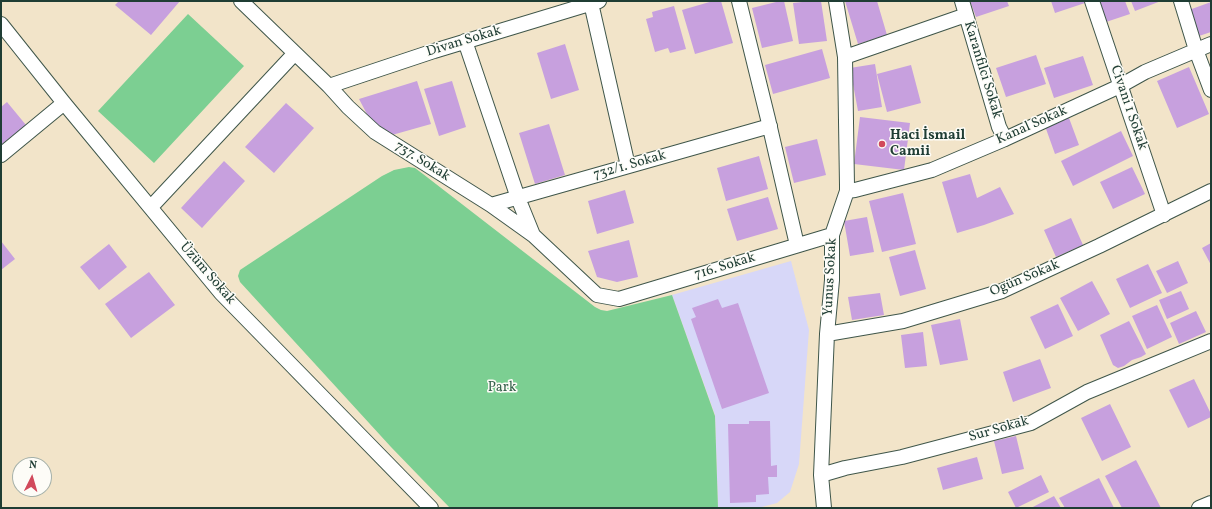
<!DOCTYPE html>
<html>
<head>
<meta charset="utf-8">
<style>
	body { margin:0 }
	#map { position:relative; width:1212px; height:509px; overflow:hidden; background:#f2e4c9; font-family:Vollkorn,serif }
	canvas { display:block }
	.frame { position:absolute; inset:0; border:2px solid #1f3d34; pointer-events:none }
	.north { position:absolute; left:12px; top:457px; width:40px; height:40px; box-sizing:border-box; background:#fdfcf7; border:1px solid #a4b0a9; border-radius:50%; rotate:5deg; font-size:11px; font-weight:700; line-height:16px; text-align:center; color:#1f3d34 }
	.north::after { content:''; display:block; margin:auto; width:14px; height:18px; background:#d1495b; clip-path:polygon(50% 0,100% 100%,50% 72%,0 100%) }
</style>
</head>
<body>
<div id="map">
<canvas width="1212" height="509"></canvas>
<div class="frame"></div>
<div class="north">N</div>
</div>
<script>
const ctx = document.querySelector('canvas').getContext('2d');
ctx.lineJoin = 'round';
function fillPath(path, color) { ctx.fillStyle = color; ctx.fill(path, 'evenodd'); }
const shape = rows => new Path2D(rows.map(r => 'M' + r).join(''));
function trace(path, color, width, dash) { ctx.strokeStyle = color; ctx.lineWidth = width; ctx.lineCap = dash ? 'butt' : 'round'; ctx.setLineDash(dash || []); ctx.stroke(path); }
function write(font, color, halo, rows, align = 'center') {
  ctx.font = font + ' Vollkorn,serif'; ctx.lineWidth = 3; ctx.setLineDash([]); ctx.textBaseline = 'middle'; ctx.strokeStyle = halo; ctx.fillStyle = color; for (const [text, x, y, turn = 0] of rows) {
    ctx.save(); ctx.translate(x, y); ctx.rotate((+turn || 0) * Math.PI / 180); ctx.textAlign = isNaN(turn) ? turn : align; if (halo) ctx.strokeText(text, 0, 0); ctx.fillText(text, 0, 0); ctx.restore();
  }
}
fillPath(shape([
	[791,261,809,330,799,464,790,492,777,503,758,508,718,508,715,415,672,295]
]), '#d7d7f8');
fillPath(shape([
	[188,14,244,66,154,163,98,111],
	[409,167,415,168,423,174,595,307,601,310,607,311,672,295,715,416,718,508,450,508,391,447,240,282,238,276,240,270,382,176,394,170]
]), '#7ccf92');
fillPath(shape([
	[119,1,180,1,151,35,115,5],
	[713,1,721,1,733,43,695,54,682,10],
	[780,1,784,1,793,41,762,48,752,8],
	[811,1,821,1,827,41,799,44,793,3],
	[845,1,877,1,887,35,858,44],
	[970,1,1007,1,1009,6,976,17],
	[1051,1,1084,1,1085,3,1055,13],
	[1095,1,1125,1,1130,14,1103,23],
	[1131,1,1161,1,1135,11],
	[1211,2,1211,32,1199,36,1189,10],
	[674,6,686,49,670,53,668,48,655,52,646,19,653,17,652,12],
	[565,44,579,90,551,99,537,53],
	[822,49,830,78,773,94,765,65],
	[1036,55,1046,84,1006,97,996,68],
	[1083,56,1093,85,1054,98,1044,68],
	[875,64,882,107,858,111,850,68],
	[911,65,921,103,887,112,877,74],
	[1189,67,1209,114,1177,128,1157,81],
	[417,81,431,124,392,135,369,118,359,99],
	[452,81,466,127,439,136,424,89],
	[7,102,26,125,1,145,1,107],
	[286,103,314,128,274,173,245,147],
	[860,117,910,123,904,170,854,164],
	[1069,118,1079,145,1055,154,1045,126],
	[549,124,565,175,535,184,519,133],
	[1121,131,1133,156,1073,186,1061,161],
	[817,139,826,175,794,183,785,147],
	[759,156,768,189,726,201,717,168],
	[224,161,245,181,202,228,181,208],
	[1132,167,1145,194,1113,209,1100,182],
	[970,174,977,198,1000,187,1014,214,984,225,957,233,942,182],
	[625,190,634,223,597,234,588,201],
	[903,193,916,244,882,252,869,201],
	[768,197,778,229,737,241,727,209],
	[867,217,874,252,850,256,844,221],
	[1071,218,1083,245,1056,257,1044,230],
	[629,240,638,277,617,282,597,277,588,251],
	[1,241,15,259,1,270],
	[1211,243,1211,265,1202,248],
	[109,244,127,267,99,290,80,267],
	[915,250,926,289,900,296,889,257],
	[1178,261,1188,283,1167,293,1156,271],
	[1148,264,1162,293,1130,308,1116,279],
	[149,272,175,305,131,338,105,304],
	[1092,281,1110,314,1078,331,1060,298],
	[1181,291,1189,309,1167,319,1159,300],
	[880,293,884,315,852,320,848,297],
	[718,299,722,308,738,303,769,393,722,409,691,319,696,317,692,308],
	[1058,304,1073,336,1045,349,1030,317],
	[1157,305,1172,337,1147,349,1132,316],
	[1196,311,1206,332,1179,344,1170,323],
	[960,319,968,360,940,365,931,325],
	[1129,321,1146,354,1141,357,1132,360,1124,366,1118,368,1113,365,1100,335],
	[923,332,927,366,905,368,901,335],
	[1040,359,1051,388,1013,402,1003,372],
	[1194,379,1211,414,1211,417,1188,428,1169,390],
	[1110,404,1131,447,1102,461,1081,418],
	[749,421,770,421,771,466,777,465,777,477,768,477,769,494,756,495,756,502,730,503,728,424,749,424],
	[1016,436,1024,469,1002,474,994,441],
	[977,457,983,479,943,490,937,468],
	[1136,460,1161,508,1122,508,1105,476],
	[1041,475,1049,492,1016,508,1008,492],
	[1099,478,1114,508,1065,508,1059,498],
	[1054,496,1061,508,1031,508]
]), '#c7a0de');
const street = shape([
	[241,1,329,86,348,107,375,132,491,205,533,235,597,295,619,299,832,235],
	[739,1,768,119,797,245],
	[962,1,999,127,1005,139],
	[1092,1,1164,215],
	[1181,1,1196,50,1211,90],
	[591,3,628,166],
	[1,24,64,103,221,293,431,508],
	[465,41,518,198,533,235],
	[845,57,966,15],
	[329,86,434,51,599,1],
	[1,155,64,103],
	[847,191,855,190,932,170,1005,139,1120,86,1145,72,1211,44],
	[491,205,770,126],
	[151,207,295,53],
	[827,334,903,321,1002,291,1099,246,1211,191],
	[821,475,845,468,902,457,1031,423,1087,392,1211,341],
	[824,508,821,475,827,334,832,280,832,235,847,191,847,186,845,57,836,1],
	[1199,508,1211,503]
]);
trace(street, '#3f564a', 16);
trace(street, '#fff', 14);
for (const [x, y, r, color] of [
	[882,144,4,"#d1495b"]
]) { const dot = new Path2D(); dot.arc(x, y, r, 0, 2 * Math.PI); ctx.fillStyle = color; ctx.fill(dot); trace(dot, '#fdfcf7', 1.5); }
write('14px', '#1f3d34', '#fdfcf7', [
	["Divan Sokak",464,42,-17],
	["Karanfilci Sokak",982,70,73],
	["Civani 1 Sokak",1128,108,71],
	["Kanal Sokak",1032,126,-24],
	["737. Sokak",422,162,32],
	["732/1. Sokak",630,166,-16],
	["716. Sokak",725,267,-17],
	["Üzüm Sokak",207,274,49],
	["Yunus Sokak",831,277,-87],
	["Ogün Sokak",1025,279,-23],
	["Sur Sokak",999,430,-16]
]);
write('bold 14px', '#1f3d34', '#fdfcf7', [
	["Haci İsmail",890,136],
	["Camii",890,152]
], 'left');
write('14px', '#36624c', '#fdfcf7', [
	["Park",502,388]
]);
</script>
</body>
</html>
